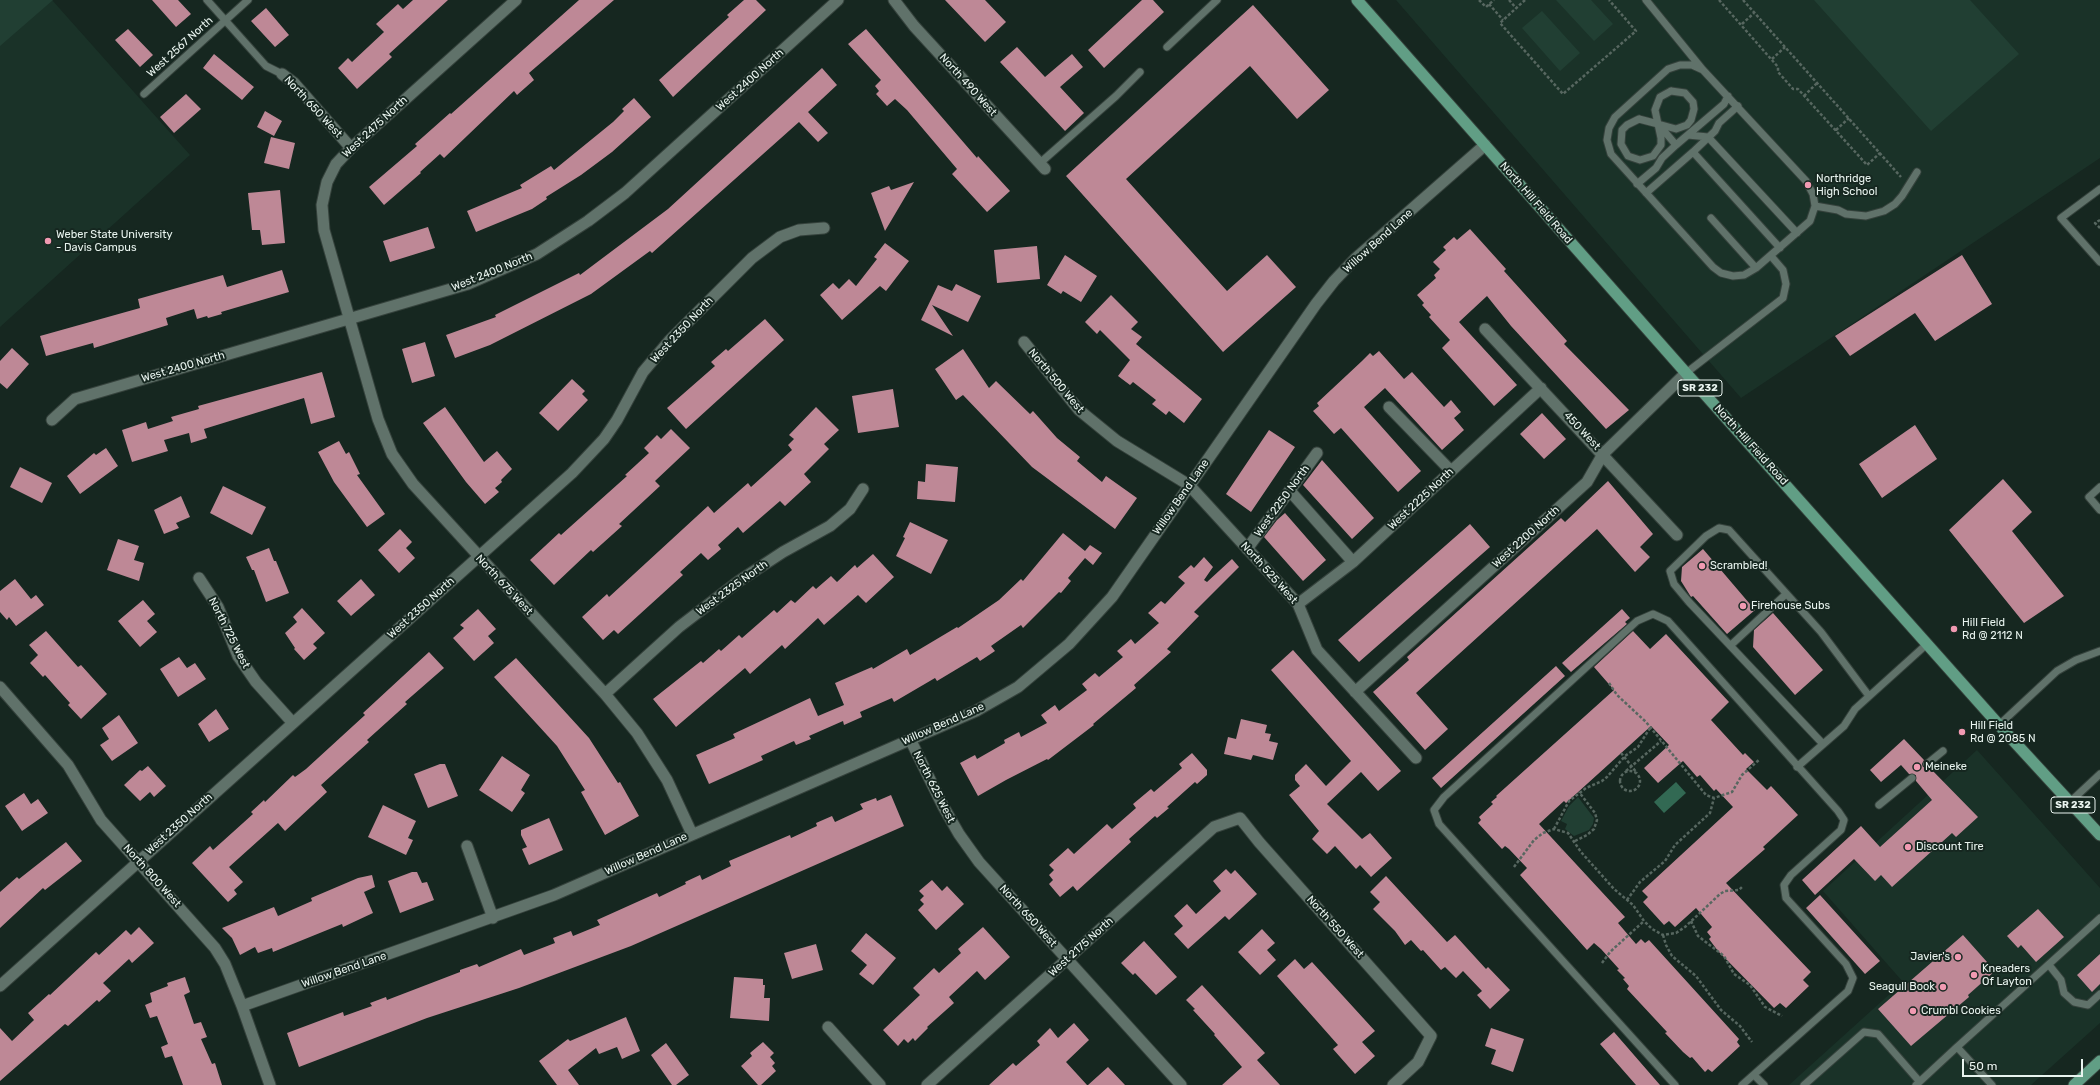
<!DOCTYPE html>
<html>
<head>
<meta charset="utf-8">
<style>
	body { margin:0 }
	#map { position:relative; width:2100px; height:1085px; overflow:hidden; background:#162720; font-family:Rubik,sans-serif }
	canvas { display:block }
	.scale { position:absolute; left:1962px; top:1059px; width:121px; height:18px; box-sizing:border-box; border:2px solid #e9f4ef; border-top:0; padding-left:5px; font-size:12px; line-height:14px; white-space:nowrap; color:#e9f4ef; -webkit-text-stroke:3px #162720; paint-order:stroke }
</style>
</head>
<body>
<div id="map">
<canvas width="2100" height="1085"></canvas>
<div class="scale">50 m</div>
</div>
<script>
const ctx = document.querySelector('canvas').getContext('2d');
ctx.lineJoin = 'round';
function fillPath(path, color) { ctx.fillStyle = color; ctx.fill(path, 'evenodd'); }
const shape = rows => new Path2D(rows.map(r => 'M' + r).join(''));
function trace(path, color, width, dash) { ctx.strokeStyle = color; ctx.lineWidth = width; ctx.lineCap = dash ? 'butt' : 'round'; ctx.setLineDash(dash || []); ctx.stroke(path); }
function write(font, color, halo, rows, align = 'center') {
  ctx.font = font + ' Rubik,sans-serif'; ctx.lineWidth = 4; ctx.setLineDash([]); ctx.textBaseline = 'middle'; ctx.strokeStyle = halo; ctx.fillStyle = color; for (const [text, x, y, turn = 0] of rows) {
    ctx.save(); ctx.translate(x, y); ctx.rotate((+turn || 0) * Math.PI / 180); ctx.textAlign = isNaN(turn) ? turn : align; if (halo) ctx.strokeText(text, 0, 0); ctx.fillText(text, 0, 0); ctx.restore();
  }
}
fillPath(shape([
	[0,0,52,0,190,155,0,327],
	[1396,0,2100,0,2100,158,1741,398],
	[1977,750,2100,888,2100,1023,2031,1085,1789,1085,1903,982,1823,891]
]), '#1a3228');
fillPath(shape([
	[0,0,53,0,0,46],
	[1556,0,1591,0,1613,24,1594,41],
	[1814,0,1970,0,2019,54,1931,131],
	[1542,11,1580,53,1560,71,1522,28],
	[1578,797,1594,818,1593,824,1589,830,1574,836,1565,829,1567,824,1561,821,1569,806]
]), '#213f33');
fillPath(shape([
	[1676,782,1686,793,1664,813,1654,802]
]), '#326953');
fillPath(shape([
	[152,0,178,0,191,14,176,27],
	[413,0,448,0,389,54,392,57,357,89,338,68,348,58,352,62,384,32,376,24,398,4,403,9],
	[579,0,614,0,529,73,534,80,517,95,514,91,444,158,440,154,420,172,421,173,384,205,369,187,417,146,415,144,450,113,451,114],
	[744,0,756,0,766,10,673,97,659,80,729,17,727,15],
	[945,0,985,0,1006,22,985,42],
	[1142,0,1153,0,1164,12,1104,68,1088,50],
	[1253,5,1329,90,1297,119,1250,66,1126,179,1227,291,1267,255,1296,287,1223,352,1066,176],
	[266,8,289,35,275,47,251,21],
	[128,29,153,55,140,67,115,40],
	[866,29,977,158,978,156,1010,191,987,212,952,174,957,169,907,110,895,99,887,106,876,94,879,91,875,86,881,80,848,44],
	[1017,47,1045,77,1072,54,1083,67,1060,87,1084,113,1065,131,1000,62],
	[214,54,254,87,242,100,203,68],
	[822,68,837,85,808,112,828,133,818,142,799,122,652,253,650,251,591,294,490,345,455,358,446,335,496,317,495,315,579,273,580,275,668,209],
	[186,94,201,109,174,133,160,117],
	[634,98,651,117,612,152,581,175,546,197,547,199,532,209,476,232,467,211,522,188,520,185,551,166,554,170,613,122,624,111,622,109],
	[265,111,282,121,274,136,257,127],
	[271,137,295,143,289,169,264,163],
	[914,182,885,231,871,193,889,186,891,190],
	[280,190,285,243,262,245,260,230,252,230,248,193],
	[428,227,435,248,390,262,383,241],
	[1470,229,1506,269,1504,271,1567,341,1564,344,1629,410,1606,429,1511,326,1487,296,1459,322,1517,385,1494,406,1442,348,1450,340,1429,317,1431,315,1422,305,1424,303,1417,295,1436,278,1434,275,1440,269,1433,262,1446,250,1443,247,1454,237,1457,240],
	[885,243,909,261,886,291,880,286,842,320,820,295,833,283,839,289,849,279,856,286,877,259,874,257],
	[1037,246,1040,279,997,283,994,250],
	[1065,255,1097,276,1081,302,1063,291,1061,294,1047,285],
	[1962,255,1992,304,1935,341,1915,313,1850,356,1835,336],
	[282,270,289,292,221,312,222,314,208,318,207,316,197,319,194,309,166,318,168,325,94,348,93,343,46,356,40,336,140,308,138,299,223,275,227,287],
	[956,284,981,296,968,322,932,305,953,336,921,320,938,285,952,291],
	[1111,295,1138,322,1131,329,1142,337,1136,344,1202,399,1184,423,1169,411,1166,415,1152,404,1156,400,1133,382,1130,385,1118,376,1130,360,1100,330,1097,334,1085,322],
	[765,319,784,340,686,429,667,408,715,366,711,362,726,349,728,351],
	[425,342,435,376,412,383,402,349],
	[12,348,29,364,7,389,0,383,0,361],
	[963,349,989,388,996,381,1030,414,1033,411,1057,438,1080,457,1077,461,1102,482,1106,476,1137,498,1115,529,1032,467,963,395,956,400,935,369],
	[1379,351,1404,379,1412,372,1444,407,1451,400,1461,412,1454,418,1464,430,1442,450,1385,388,1364,407,1421,471,1398,492,1341,428,1334,434,1313,411,1319,406,1317,403,1362,361,1370,353,1373,356],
	[322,372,335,417,311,424,304,398,204,429,207,438,191,443,189,433,164,440,168,451,132,462,122,430,146,422,148,429,173,421,171,417,199,409,198,406],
	[572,379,585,391,582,394,588,400,558,431,539,413],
	[893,389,899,427,858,433,852,396],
	[445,407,484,462,497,451,512,469,501,480,502,482,495,488,499,492,485,504,466,482,423,423],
	[816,407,839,430,824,444,829,449,804,474,811,482,785,506,780,501,743,533,738,527,718,545,721,549,708,560,701,553,680,572,683,575,618,634,614,630,603,640,582,617,607,594,609,597,708,506,714,513,748,483,751,487,792,450,788,445,794,439,789,435],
	[1542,413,1566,439,1544,459,1520,434],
	[1915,425,1937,459,1882,498,1859,464],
	[671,429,690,448,655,481,660,486,619,524,622,526,593,552,591,550,554,585,530,560,559,533,561,535,627,476,625,475,649,453,644,448,657,435,661,439],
	[1269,430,1295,447,1251,512,1226,494],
	[339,441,346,454,349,452,360,474,357,475,385,514,367,527,334,482,318,452],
	[106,448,118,466,80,494,67,476,94,453,96,455],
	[1322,460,1374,518,1352,539,1303,485],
	[926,464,958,467,955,502,917,499,918,481,925,482],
	[20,467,52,483,42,503,10,487],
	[2003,479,2032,512,2012,531,2064,596,2024,623,1949,530],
	[1608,481,1653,534,1640,547,1650,557,1635,572,1597,529,1416,693,1448,729,1425,750,1373,692,1409,660,1407,657,1561,518,1565,522],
	[223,486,266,507,252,535,210,513],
	[181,496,190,517,176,523,179,528,164,534,154,510],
	[1285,513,1326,560,1303,581,1264,537,1277,520],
	[910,522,948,540,931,574,896,556,905,538,903,537],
	[1470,524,1490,547,1359,662,1338,640],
	[400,529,412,542,406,548,415,558,399,573,378,550],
	[1063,533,1085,551,1090,545,1102,553,1093,565,1085,558,1068,578,1071,581,1061,593,1059,592,1023,628,1021,625,991,646,995,651,980,661,977,657,937,681,935,678,894,702,892,698,860,712,862,717,844,725,843,721,809,736,811,739,796,745,794,741,761,756,763,760,709,784,696,755,735,738,733,734,810,698,818,716,844,705,835,683,872,667,873,669,907,649,910,655,957,627,958,628,999,600,1021,579,1023,581],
	[118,539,139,546,134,560,144,563,139,581,107,570],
	[269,548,274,561,276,561,289,593,266,602,254,570,252,570,246,557],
	[1703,549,1755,610,1727,634,1693,596,1691,597,1681,581,1682,567],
	[873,554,894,577,866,603,858,595,824,625,818,618,785,649,782,645,750,674,745,668,676,727,653,699,701,661,703,663,719,649,721,651,739,635,742,638,774,610,777,613,791,600,795,603,813,586,816,589,831,576,837,582,855,565,857,568],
	[1204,557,1213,567,1204,580,1207,582,1232,559,1239,567,1194,612,1199,616,1167,649,1171,652,1134,685,1136,688,1093,724,1094,725,1048,760,1047,759,1006,780,978,796,960,763,975,755,977,759,1005,743,1004,740,1019,732,1021,737,1047,723,1041,715,1055,705,1059,711,1087,690,1082,684,1095,673,1099,677,1123,657,1117,651,1131,639,1135,644,1159,623,1148,613,1161,601,1165,604,1185,583,1178,577,1191,565,1194,568],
	[15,579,31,599,36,595,44,605,16,626,9,617,7,620,0,612,0,591],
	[361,579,375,595,351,616,337,601],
	[143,600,155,614,147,621,157,632,140,647,118,621],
	[302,608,325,633,313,644,317,648,304,660,294,649,295,648,285,633,297,622,293,617],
	[478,609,496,629,488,636,494,643,474,661,453,638,464,628,460,625],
	[1622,609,1630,618,1625,622,1627,624,1571,672,1562,663],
	[1773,613,1823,670,1795,695,1753,647,1754,630],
	[46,631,78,667,81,665,107,694,81,719,68,705,70,703,45,675,43,677,30,663,38,655,29,645],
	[1633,631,1650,649,1666,634,1729,702,1711,720,1743,755,1745,753,1754,762,1746,769,1767,790,1771,786,1798,815,1763,847,1765,849,1726,883,1811,972,1803,980,1809,986,1786,1008,1780,1003,1774,1008,1718,951,1709,939,1711,937,1707,932,1712,927,1696,908,1675,927,1669,921,1664,925,1643,902,1648,897,1642,891,1733,807,1716,789,1714,791,1700,775,1697,777,1683,761,1658,783,1644,768,1669,745,1651,726,1566,803,1564,801,1539,824,1625,917,1618,923,1636,944,1641,939,1645,943,1649,940,1739,1039,1737,1042,1740,1046,1712,1072,1708,1069,1705,1072,1692,1057,1690,1058,1683,1052,1665,1033,1667,1032,1627,989,1629,986,1623,979,1625,978,1617,970,1619,969,1601,949,1594,943,1587,950,1520,875,1527,868,1509,849,1505,846,1502,849,1478,823,1481,820,1479,817,1493,804,1491,802,1497,797,1496,796,1614,690,1594,667],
	[1293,650,1401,771,1378,791,1361,772,1327,804,1362,839,1370,833,1392,858,1371,877,1360,865,1356,869,1335,846,1327,854,1312,839,1319,831,1289,795,1300,786,1295,780,1295,775,1306,764,1326,786,1351,761,1271,670],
	[429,652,444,668,405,702,407,704,367,740,369,742,321,785,327,792,285,831,278,823,229,867,243,882,234,890,237,894,228,902,192,863,210,846,213,850,253,814,251,812,264,800,265,802,293,775,295,777,306,769,365,715,363,713],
	[179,657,187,668,195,663,206,679,178,697,160,669],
	[516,658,589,738,618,783,620,782,639,816,605,835,581,792,585,790,557,746,494,677],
	[1556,666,1565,676,1441,788,1432,778],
	[216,709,229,729,209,742,198,724],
	[119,715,138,743,112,761,100,745,109,739,102,728],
	[1241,719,1267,725,1265,733,1271,734,1269,741,1278,743,1273,760,1253,755,1251,760,1224,754,1228,737,1236,739],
	[1904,739,1924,760,1922,764,1923,767,1930,768,1978,817,1956,837,1952,833,1892,887,1881,875,1875,881,1854,859,1815,895,1802,880,1861,826,1880,847,1932,800,1916,781,1916,775,1909,774,1901,765,1881,782,1870,770],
	[1192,753,1207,770,1207,775,1197,784,1195,782,1167,807,1169,808,1157,818,1155,816,1129,839,1131,842,1077,891,1073,886,1060,897,1049,884,1053,880,1049,875,1054,870,1049,865,1068,848,1074,854,1107,824,1112,829,1136,808,1133,804,1151,789,1154,792,1182,768,1179,764],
	[502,756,530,775,521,790,525,793,512,812,479,790],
	[440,764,445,764,458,796,428,808,414,774],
	[148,766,166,786,154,797,150,792,140,801,124,785,140,770,142,771],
	[24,793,31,804,38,799,48,813,22,831,5,806],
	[891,795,904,826,631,946,519,988,427,1018,299,1067,287,1033,343,1012,344,1016,372,1006,370,1003,386,997,387,1000,460,972,460,970,477,964,479,967,521,949,524,955,555,943,553,938,571,931,573,936,600,925,597,920,657,893,659,897,686,884,685,882,700,875,702,880,731,866,729,861,790,835,791,838,817,826,816,823,832,816,835,822,863,809,860,804,876,798,877,801],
	[383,805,416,821,408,838,413,840,406,855,368,837],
	[549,818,563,850,529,865,522,849,527,847,521,835,521,830],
	[66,842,82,861,45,890,43,888,0,928,0,892,17,877,19,879],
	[1226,869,1231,874,1235,870,1257,894,1229,920,1225,916,1188,949,1174,934,1183,926,1174,916,1187,904,1196,914,1221,891,1213,881],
	[412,872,417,872,422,883,427,882,434,900,400,913,388,881],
	[372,875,375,887,364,892,373,913,343,927,342,924,273,952,272,948,258,953,255,947,240,955,232,938,222,928,274,907,278,916,312,901,311,898,358,878],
	[1386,876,1447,942,1455,935,1486,969,1488,967,1510,990,1490,1009,1477,995,1482,991,1463,971,1456,978,1445,967,1441,970,1423,950,1421,951,1411,940,1405,945,1395,931,1373,909,1380,902,1370,892],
	[932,880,942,891,947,886,964,904,936,930,918,910,924,904,920,900,924,896,919,891],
	[1820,895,1880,961,1865,974,1806,908],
	[2038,909,2064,937,2036,962,2021,945,2018,948,2007,936],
	[139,927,154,943,132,963,129,959,103,983,111,991,99,1002,97,1000,68,1026,65,1024,0,1081,0,1028,12,1041,34,1020,28,1013,49,994,50,995,96,952,99,955,126,930,131,935],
	[983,927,1010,957,985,980,977,971,949,997,954,1003,927,1027,928,1028,915,1041,913,1038,908,1043,904,1039,898,1046,883,1030,920,995,913,988,934,968,939,973,961,953,958,949],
	[1262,929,1275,943,1267,950,1276,960,1260,975,1238,952],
	[866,933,896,958,873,985,859,974,867,965,851,951],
	[1963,935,1995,971,1968,995,1969,997,1911,1046,1878,1009],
	[1144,941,1177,977,1156,995,1135,973,1133,975,1121,963],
	[816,944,823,970,792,979,784,953],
	[2100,954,2100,984,2092,992,2077,975],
	[1295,959,1304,969,1312,962,1375,1031,1362,1042,1375,1056,1355,1074,1333,1049,1338,1045,1277,976],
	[185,977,190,992,184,995,194,1024,201,1022,207,1037,201,1039,212,1064,215,1063,222,1085,183,1085,172,1056,165,1058,161,1047,168,1044,157,1016,150,1018,145,1005,152,1002,150,993,168,986,167,983],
	[734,977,763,979,763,985,765,985,764,998,770,998,769,1021,730,1018],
	[1202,985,1265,1053,1257,1060,1280,1085,1222,1085,1242,1067,1214,1035,1215,1034,1193,1010,1195,1009,1186,1000],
	[626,1017,640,1051,622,1059,617,1047,599,1054,596,1048,568,1070,579,1085,557,1085,539,1061,568,1039,570,1041],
	[1074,1023,1089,1040,1066,1062,1087,1085,989,1085,1013,1063,1016,1066,1040,1045,1037,1041,1050,1028,1058,1038],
	[1491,1028,1524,1039,1513,1072,1491,1064,1496,1050,1485,1046],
	[1614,1032,1660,1085,1636,1085,1600,1044],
	[763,1042,774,1053,770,1057,775,1063,772,1066,776,1071,761,1085,758,1085,741,1066,752,1056,750,1053],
	[666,1043,689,1075,676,1085,672,1085,651,1055],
	[1108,1067,1125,1085,1088,1085]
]), '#be8896');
const service = shape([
	[207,0,266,66,282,74],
	[1646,0,1703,70,1806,181,1813,194,1815,206,1810,221,1756,268,1744,275,1733,276,1721,273,1713,267,1611,154,1607,140,1609,128,1615,117,1668,69,1680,65,1692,65,1703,70],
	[1167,47,1217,0],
	[1671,91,1685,93,1693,102,1694,109,1691,120,1687,125,1676,129,1658,124,1655,110,1660,97,1671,91],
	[144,94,248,0],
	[1639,119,1658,124,1661,138,1661,145,1653,156,1640,160,1628,156,1621,144,1622,130,1627,125,1639,119],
	[1659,125,1676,145],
	[1688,135,1708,137,1797,233],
	[1693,152,1780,248],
	[1040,163,1116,96,1140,72],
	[1637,184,1656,168,1662,158,1676,145,1724,104,1728,96],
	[2100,189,2061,218,2100,262],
	[1646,193,1693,152,1715,131,1719,123,1738,106],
	[1815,206,1838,210,1846,214,1866,216,1884,211,1895,204,1902,196,1917,172],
	[1711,218,1756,268],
	[1686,373,1783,298,1786,284,1783,270,1771,256],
	[2100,487,2089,497,2100,510],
	[1731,645,1786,594],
	[1999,725,2057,671,2076,660,2100,651],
	[1823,744,1689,602,1674,584,1670,571,1706,536,1719,528,1729,530,1821,632,1869,696],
	[1927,764,1943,751],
	[1797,767,1844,726,1855,709,1927,644],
	[2070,802,2100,774],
	[1879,805,1912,778],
	[2049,965,2061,980,2064,993,2074,1002,2088,1005,2100,994],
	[1754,1075,1764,1085],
	[1675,1085,1439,824,1434,810,1444,797,1637,621,1653,614,1668,621,1838,811,1844,820,1841,830,1791,875,1784,885,1786,898,1846,964,1853,978,1848,991,1742,1085],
	[1804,1085,1864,1032,1878,1034,1919,1081],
	[1916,1085,1957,1047],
	[1992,1085,1957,1047,2100,918]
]);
const minor = shape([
	[516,0,351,148,336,164,327,182,322,205,324,230,378,419,392,454,413,484,605,694,637,733,667,780,692,834],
	[894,0,914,26,1045,169],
	[282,74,294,83,351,148],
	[1485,329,1677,535],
	[1024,342,1079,410,1117,441,1189,485,1298,604,1317,650,1416,758],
	[1389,407,1451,471],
	[52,420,75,399,468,284,537,254,588,221,625,193,838,0],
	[1290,491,1353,562],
	[1247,549,1317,453],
	[199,578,218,607,238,656,256,682,292,722],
	[1298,604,1353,562,1541,388],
	[0,687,68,765,101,820,215,948,225,964,242,1006,270,1085],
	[1355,692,1587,482,1603,454,1686,373],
	[605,694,679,627,739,581,783,552,830,526,850,509,863,489],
	[910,739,943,806,959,834,979,862,1181,1085],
	[467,846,493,918],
	[0,986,572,473,604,439,617,420,643,372,670,340,752,258,780,237,799,230,824,228],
	[242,1006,554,895,976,711,1018,687,1069,644,1112,597,1316,304,1334,281,1355,259,1485,145],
	[828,1027,880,1085],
	[927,1085,1214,827,1240,818,1259,842,1431,1036,1418,1062,1393,1085]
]);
const primary = shape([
	[1357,0,1686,373,1999,725,2100,835],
	[2074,1085,2100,1061]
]);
trace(service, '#35423c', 9);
trace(minor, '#35423c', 13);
trace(primary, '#35423c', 13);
trace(shape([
	[1479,0,1486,7,1494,0],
	[1509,0,1516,8],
	[1525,0,1500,23,1563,94,1636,31,1609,0],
	[1719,0,1778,67,1778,72,1793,89,1798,89,1867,165,1880,153],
	[1743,0,1901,177],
	[1489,4,1503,20],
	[1742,24,1754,13],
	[1772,59,1785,47],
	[1804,96,1817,83],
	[1836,130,1849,118],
	[2100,220,2095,223,2100,228],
	[1609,683,1617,695,1646,722,1706,795,1714,798,1732,792,1742,775,1760,759],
	[1621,753,1637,773],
	'1620 781a10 10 0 1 1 20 0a10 10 0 1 1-20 0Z',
	[1626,771,1661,741],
	[1554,829,1569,801,1586,788,1602,781,1607,777,1625,756,1638,747,1650,728],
	[1575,841,1587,835,1594,829,1597,820,1595,813,1579,792],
	[1514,867,1534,840,1543,833,1554,829,1568,833,1581,852,1614,889,1633,905,1644,921,1652,929,1663,935,1676,933,1685,927,1720,894,1725,891,1739,890,1743,886],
	[1627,900,1640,882,1665,861,1675,845,1710,813,1714,798],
	[1691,921,1698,936,1724,956,1734,974,1750,985,1765,1007,1782,1016],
	[1663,935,1666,945,1672,956,1696,976,1721,1010,1740,1026,1752,1042],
	[1602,963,1610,952,1644,921]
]), '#576760', 2.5, [3, 2]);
trace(service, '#60726a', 7);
trace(minor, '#60726a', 11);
trace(primary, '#619e85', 11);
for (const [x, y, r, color] of [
	[1808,185,4,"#f19ab2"],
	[48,241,4,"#f19ab2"],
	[1702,566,4,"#f19ab2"],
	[1743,606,4,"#f19ab2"],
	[1954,629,4,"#f19ab2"],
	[1962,732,4,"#f19ab2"],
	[1917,767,4,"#f19ab2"],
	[1908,847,4,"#f19ab2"],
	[1958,957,4,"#f19ab2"],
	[1974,975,4,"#f19ab2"],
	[1943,987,4,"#f19ab2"],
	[1913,1011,4,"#f19ab2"]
]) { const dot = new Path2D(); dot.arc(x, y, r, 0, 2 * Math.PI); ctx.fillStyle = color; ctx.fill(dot); trace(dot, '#162720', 1.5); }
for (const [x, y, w] of [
	[1700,388,44],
	[2073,805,44]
]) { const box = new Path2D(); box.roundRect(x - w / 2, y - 8, w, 16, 3); ctx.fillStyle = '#162720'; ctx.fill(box); trace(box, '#e9f4ef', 1); }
write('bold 10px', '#e9f4ef', null, [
	["SR 232",1700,388],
	["SR 232",2073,805]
]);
write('11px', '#e9f4ef', '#162720', [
	["West 2567 North",180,47,-42],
	["West 2400 North",750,80,-42],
	["North 490 West",968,85,48],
	["North 650 West",313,107,47],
	["West 2475 North",375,127,-43],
	["North Hill Field Road",1536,203,49],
	["Willow Bend Lane",1378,241,-42],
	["West 2400 North",492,272,-22],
	["West 2350 North",682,330,-47],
	["West 2400 North",183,367,-16],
	["North 500 West",1056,381,50],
	["450 West",1582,431,47],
	["North Hill Field Road",1751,445,48],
	["Willow Bend Lane",1181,497,-55],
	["West 2225 North",1421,499,-43],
	["West 2250 North",1282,501,-54],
	["West 2200 North",1526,537,-42],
	["North 525 West",1269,573,48],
	["North 675 West",504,585,47],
	["West 2325 North",732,588,-36],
	["West 2350 North",421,608,-42],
	["North 725 West",229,633,63],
	["Willow Bend Lane",943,724,-24],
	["North 625 West",934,787,63],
	["West 2350 North",179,824,-42],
	["Willow Bend Lane",646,854,-24],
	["North 800 West",152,876,48],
	["North 650 West",1028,916,48],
	["North 550 West",1335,927,48],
	["West 2175 North",1081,947,-42],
	["Willow Bend Lane",344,970,-19]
]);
write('11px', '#e9f4ef', '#162720', [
	["Northridge",1816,179],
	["High School",1816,192],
	["Weber State University",56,235],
	["- Davis Campus",56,248],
	["Scrambled!",1710,566],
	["Firehouse Subs",1751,606],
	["Hill Field",1962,623],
	["Rd @ 2112 N",1962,636],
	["Hill Field",1970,726],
	["Rd @ 2085 N",1970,739],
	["Meineke",1925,767],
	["Discount Tire",1916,847],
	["Javier's",1950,957,"right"],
	["Kneaders",1982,969],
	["Of Layton",1982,982],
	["Seagull Book",1935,987,"right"],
	["Crumbl Cookies",1921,1011]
], 'left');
</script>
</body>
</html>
